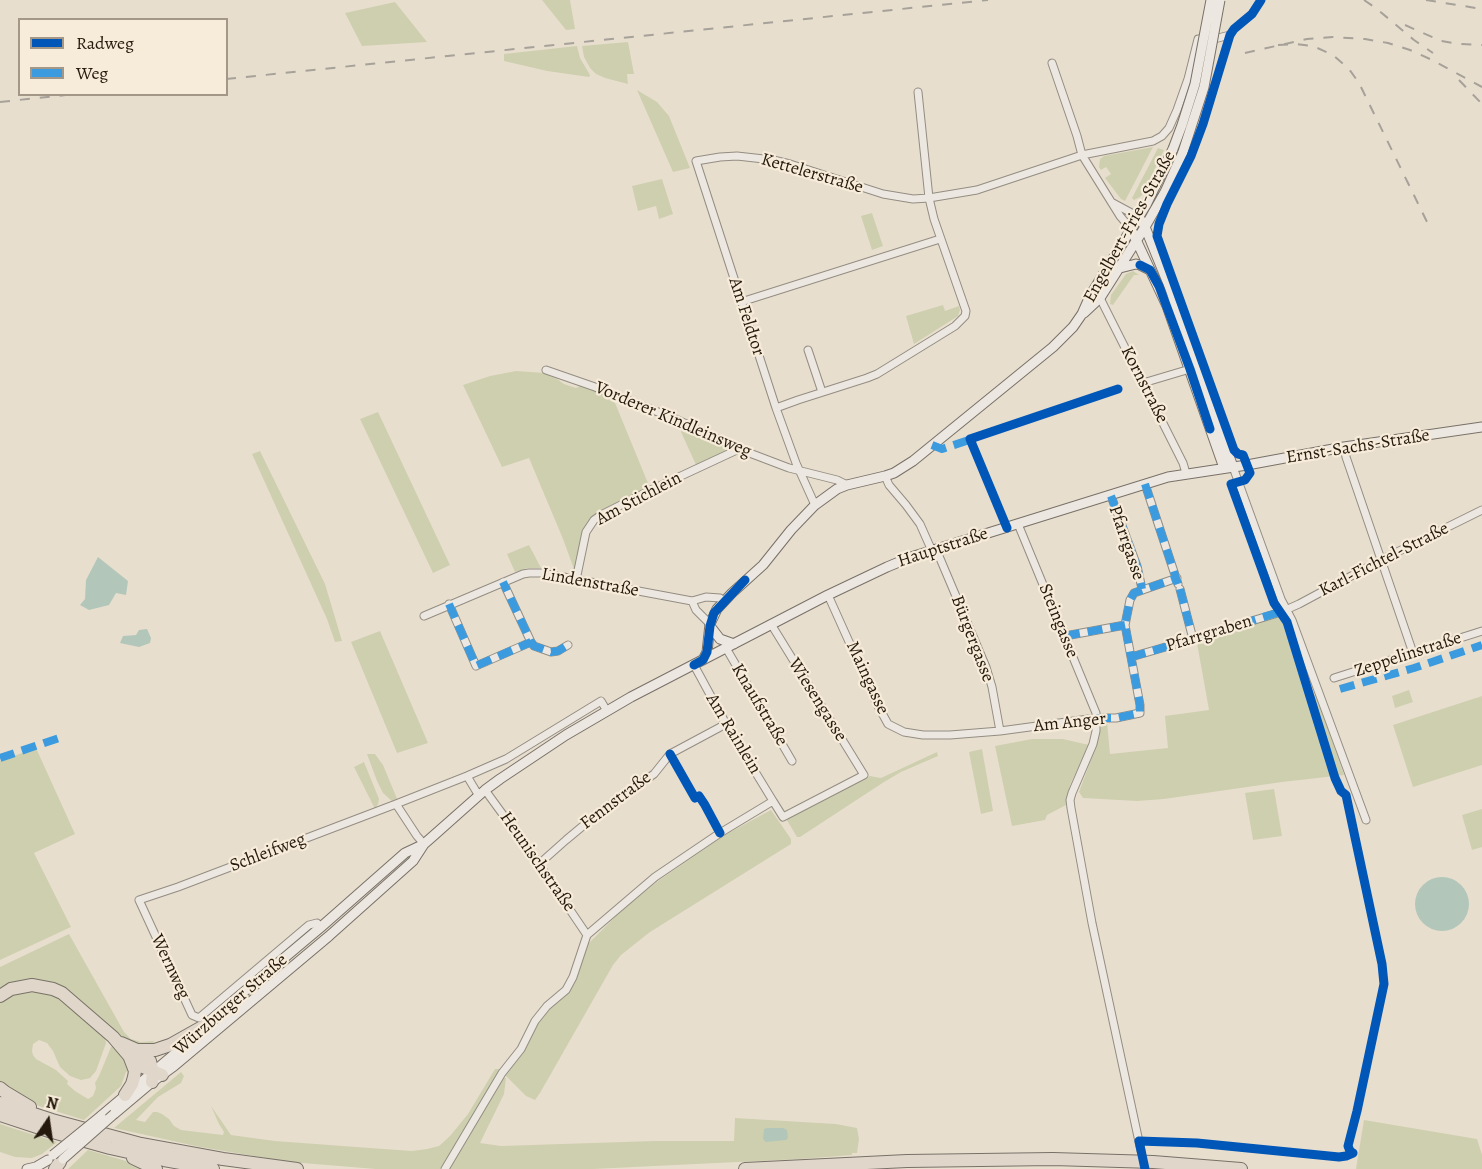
<!DOCTYPE html>
<meta charset="utf-8">
<style>
body{margin:0}
#map{position:relative;width:1482px;height:1169px;overflow:hidden;background:#e8dece;font-family:Alegreya,serif}
canvas{display:block}
.legend{position:absolute;left:18px;top:18px;width:210px;height:78px;box-sizing:border-box;background:#f7ebd9;border:2px solid #a39787;margin:0;padding:8px 10px;list-style:none;font-size:18px;color:#24190c}
.legend li{display:flex;align-items:center;gap:12px;height:30px}
.legend b{width:30px;border:2px solid #a39787}
.north{position:absolute;left:18px;top:1091px;width:60px;height:60px;-webkit-text-stroke:4px #f7ebd9;paint-order:stroke;rotate:13deg;font-size:16px;font-weight:700;line-height:24px;text-align:center;color:#24190c}
.north::after{content:'';display:block;margin:auto;width:21px;height:27px;background:#24190c;clip-path:polygon(50% 0,100% 100%,50% 72%,0 100%)}
</style>
<div id="map">
<canvas width="1482" height="1169"></canvas>
<ul class="legend">
<li><b style="height:8px;background:#0057b8"></b>Radweg</li>
<li><b style="height:8px;background:#3c9bde"></b>Weg</li>
</ul>
<div class="north">N</div>
</div>
<script>
const context = document.querySelector('canvas').getContext('2d');
context.lineJoin = 'round';
function fillPath(path, color) { context.fillStyle = color; context.fill(path, 'evenodd'); }
const toPath = rows => new Path2D(rows.map(r => 'M' + r).join(''));
function stroke(path, color, width, dash) { context.strokeStyle = color; context.lineWidth = width; context.lineCap = dash ? 'butt' : 'round'; context.setLineDash(dash || []); context.stroke(path); }
function write(font, color, halo, rows, align = 'center') {
  context.font = font + ' Alegreya,serif'; context.lineWidth = 4.5; context.setLineDash([]); context.textBaseline = 'middle'; context.strokeStyle = halo; context.fillStyle = color; for (const [text, x, y, turn = 0] of rows) {
    context.save(); context.translate(x, y); context.rotate((+turn || 0) * Math.PI / 180); context.textAlign = isNaN(turn) ? turn : align; if (halo) context.strokeText(text, 0, 0); context.fillText(text, 0, 0); context.restore();
  }
}
const green = toPath([
 [542,0,570,0,575,29,566,30],
 [395,2,427,42,362,46,345,13],
 [628,42,634,74,627,74,628,84,605,78,596,74,590,68,584,57,582,46],
 [577,46,580,58,590,75,589,77,547,71,504,61,504,54],
 [637,90,657,102,669,116,690,168,673,172],
 [1153,147,1125,201,1121,199,1105,178,1111,174,1106,167,1101,170,1099,167,1100,159,1104,156],
 [1158,148,1164,150,1143,194,1140,197,1134,200,1132,198],
 [662,179,673,214,659,219,656,206,638,211,632,186],
 [872,213,883,246,872,250,861,216],
 [1133,271,1139,275,1134,275,1113,305,1110,304,1111,295,1126,274],
 [943,305,945,311,959,306,960,310,958,316,914,344,906,316],
 [516,371,545,373,557,379,564,384,576,388,582,385,594,388,613,398,650,488,599,512,590,520,583,529,580,541,576,569,574,569,563,539,529,458,502,467,463,385,490,376],
 [378,412,450,565,433,573,360,419],
 [684,426,720,443,726,451,725,454,697,467,681,432],
 [260,451,325,584,342,641,335,642,327,619,252,454],
 [529,545,541,568,527,568,515,572,507,554],
 [1281,613,1308,696,1316,695,1344,775,1282,782,1164,799,1137,801,1083,798,1079,792,1095,749,1102,723,1107,722,1110,754,1168,748,1165,716,1209,710,1197,643,1200,642,1201,644,1207,643,1206,639],
 [380,631,428,743,397,753,351,642],
 [1409,690,1413,702,1395,708,1392,696],
 [1482,696,1482,765,1413,787,1393,725],
 [1032,739,1063,739,1089,745,1070,785,1066,805,1047,815,1045,820,1012,826,995,746],
 [36,748,75,834,34,853,71,927,0,960,0,761],
 [982,749,993,811,981,814,969,752],
 [937,752,938,756,901,772,884,782,800,837,797,837,785,817,857,780,870,776,881,778],
 [367,754,375,754,383,765,398,801,394,803,383,793,377,781],
 [364,762,379,799,378,804,375,809,354,767],
 [1274,789,1282,836,1253,840,1245,793],
 [1482,809,1482,847,1472,850,1462,815],
 [771,810,791,839,791,844,650,932,621,955,613,965,540,1093,535,1100,526,1096,503,1073,535,1022,566,990,583,949,624,908,658,881,723,836],
 [69,934,124,1032,131,1039,141,1042,154,1041,153,1047,141,1046,129,1042,118,1034,75,996,65,989,54,984,32,979,23,980,10,984,0,989,0,967],
 [281,966,284,969,173,1061,167,1063],
 [27,990,52,995,62,1000,105,1038,106,1043,96,1071,90,1078,81,1080,70,1076,60,1067,53,1051,47,1043,39,1040,33,1044,32,1051,33,1055,36,1059,56,1070,68,1081,67,1084,75,1091,88,1099,93,1096,96,1088,95,1083,99,1076,111,1047,114,1047,119,1052,131,1069,126,1072,121,1086,84,1120,39,1106,25,1099,0,1083,0,1000,11,993],
 [495,1069,499,1069,501,1071,440,1169,376,1169,290,1162,200,1147,114,1128,181,1072,184,1076,181,1083,158,1097,136,1120,145,1122,153,1112,157,1112,162,1114,169,1119,174,1126,181,1130,223,1135,224,1132,219,1124,211,1106,231,1135,275,1141,370,1148,412,1151,427,1149,439,1146,450,1136,468,1114],
 [502,1078,506,1078,504,1094,480,1143,501,1146,654,1141,734,1141,735,1118,836,1124,857,1128,859,1139,857,1153,852,1153,852,1155,800,1159,593,1169,449,1169],
 [1364,1120,1477,1139,1482,1155,1482,1169,1356,1169],
 [0,1124,12,1128,57,1142,42,1154,32,1158,15,1157,0,1152],
 [88,1150,133,1163,148,1169,68,1169]
]);
const water = toPath([
 [98,557,128,581,126,595,116,593,109,605,89,610,80,605,85,599,86,580],
 [147,629,151,638,150,643,139,647,120,643,123,636,136,635,139,630],
 '1415 904a27 27 0 1 1 54 0a27 27 0 1 1-54 0Z',
 [767,1128,783,1128,787,1130,788,1138,786,1140,766,1142,763,1139,764,1129]
]);
const minor = toPath([
 [1052,63,1077,136,1082,155,1120,216,1131,229],
 [1113,203,1139,217],
 [1100,298,1183,463,1186,473],
 [741,302,940,239],
 [808,350,822,392],
 [546,370,595,387,678,420,739,449,789,468,837,480,847,485],
 [1143,383,1190,369],
 [776,408,798,400,867,378,877,374,955,326,965,316,966,311,934,219,929,198,918,92],
 [1344,447,1346,457,1413,653],
 [1233,467,1281,599,1292,620,1366,820],
 [885,476,889,485,906,505,920,524,932,551],
 [1145,484,1178,584],
 [1111,496,1137,566,1142,589],
 [815,505,796,463,776,408,696,161,720,157,737,156,773,160,790,164,883,194,913,199,929,198,977,190,1082,155,1153,141,1162,136,1169,128,1177,110,1188,79,1198,39,1214,39,1230,35],
 [1018,524,1096,713,1096,731,1093,744,1072,793,1070,800,1071,808,1092,923,1141,1151],
 [936,549,986,667,992,687,1000,731],
 [576,580,586,532,594,520,601,515,653,489,739,449],
 [1180,589,1193,639],
 [828,595,877,704,888,724,904,732,923,735,950,735,1000,731,1096,718,1116,718,1140,713,1140,705,1125,625,1130,600,1134,593,1177,578],
 [692,601,696,610,710,624],
 [449,604,476,666,531,642,503,582],
 [424,616,523,574,529,573,542,573,692,601,706,597,720,598,724,601],
 [1065,636,1125,625],
 [531,642,534,646,551,652,558,651,568,645],
 [726,648,792,761],
 [1131,657,1193,639,1281,612,1299,604,1381,560,1482,510],
 [694,665,726,724,773,801],
 [1334,678,1482,631],
 [467,776,479,796],
 [485,790,539,864,587,935],
 [396,804,417,836,424,844],
 [539,864,566,840,596,815,654,774,670,754,726,724],
 [321,927,317,923,309,925,199,1018,192,1015,139,900,178,887,396,804,467,776,506,759,601,701,607,711],
 [587,935,655,877,720,833,773,801,783,817,864,775,771,624],
 [445,1169,502,1073,521,1049,535,1021,547,1006,566,990,573,977,587,935]
]);
const secondary = toPath([
 [1139,217,1145,227,1169,286,1233,467],
 [1131,229,1167,306,1224,468],
 [1120,268,1136,264,1140,265,1150,270],
 [1084,313,1100,298,1145,227,1165,192,1183,152],
 [710,626,720,639,734,644],
 [703,660,707,652,710,624,717,609,732,593,763,565,791,530,815,505,837,489,847,485,885,476,894,473,913,461,1053,347,1073,327,1082,314,1090,296,1146,205,1173,149],
 [114,1114,152,1082,174,1066,329,936,413,861,424,844,432,837,485,790,500,779,566,735,631,697,828,595,887,567,911,557,1168,477,1247,465,1344,447,1482,427],
 [101,1116,190,1041,202,1027,321,927,405,853,422,845],
 [27,1169,36,1167,48,1160]
]);
const motorway = toPath([
 [0,996,11,989,32,985,53,989,62,993,113,1037,130,1057,143,1067,162,1075],
 [121,1043,137,1050,155,1050,170,1045,202,1027],
 [137,1050,150,1061,153,1072,152,1082],
 [0,1088,5,1092,30,1107],
 [125,1095,132,1084,134,1077,135,1071,130,1058],
 [0,1103,52,1120,141,1144,223,1159,297,1169],
 [0,1115,49,1131,110,1148,164,1160,213,1169],
 [133,1158,156,1169],
 [55,1169,60,1162],
 [745,1169,907,1161,1053,1159,1153,1162,1241,1169]
]);
const rail = toPath([
 [1364,0,1377,9,1414,40,1433,53],
 [1426,0,1482,9],
 [1405,25,1441,41,1459,44,1482,45],
 [1278,45,1295,44,1313,46,1333,55,1349,69,1359,83,1430,228],
 [1245,53,1307,39,1333,37,1365,39,1388,43,1410,50,1430,59,1482,87],
 [226,79,988,0],
 [1459,80,1482,104],
 [0,102,75,94]
]);
const secondaryBridge = toPath([
 [1173,149,1182,125,1195,84,1211,0],
 [1183,152,1204,87,1220,0],
 [53,1155,101,1116],
 [63,1159,114,1114]
]);
const quiet = toPath([
 [932,445,942,449,975,438],
 [1145,484,1178,584],
 [1111,496,1137,566,1142,589],
 [1180,589,1193,639],
 [449,604,476,666,531,642,503,582],
 [1065,636,1125,625],
 [531,642,534,646,551,652,558,651,568,645],
 [1131,657,1193,639,1283,611],
 [1340,689,1414,668,1482,645],
 [1096,718,1116,718,1140,713,1140,705,1125,625,1130,600,1134,593,1177,578],
 [0,758,62,737]
]);
const cycleway = toPath([
 [1140,265,1150,270,1159,286,1190,369,1210,429],
 [1007,528,970,439,1118,389],
 [694,665,703,660,707,652,710,626,714,613,745,580],
 [670,754,695,798,699,796,705,805,720,833],
 [1145,1169,1139,1141,1197,1143,1339,1157,1346,1156,1353,1153,1350,1151,1348,1146,1357,1111,1384,984,1382,964,1346,795,1341,791,1335,778,1287,622,1274,603,1231,484,1245,480,1250,473,1243,455,1238,454,1234,450,1157,236,1159,224,1167,204,1191,156,1203,124,1230,35,1234,29,1252,14,1261,0]
]);
const streetNames = [
 ["Kettelerstraße",812,174,16],
 ["Engelbert-Fries-Straße",1130,227,-61],
 ["Am Feldtor",746,317,72],
 ["Kornstraße",1144,385,63],
 ["Vorderer Kindleinsweg",673,420,23],
 ["Ernst-Sachs-Straße",1358,447,-9],
 ["Am Stichlein",639,499,-28],
 ["Pfarrgasse",1126,543,71],
 ["Hauptstraße",943,548,-18],
 ["Karl-Fichtel-Straße",1384,560,-27],
 ["Lindenstraße",590,583,10],
 ["Steingasse",1058,621,68],
 ["Pfarrgraben",1209,634,-17],
 ["Bürgergasse",972,639,69],
 ["Zeppelinstraße",1408,655,-18],
 ["Maingasse",867,678,65],
 ["Wiesengasse",817,700,58],
 ["Knaufstraße",759,705,59],
 ["Am Anger",1070,723,-6],
 ["Am Rainlein",733,734,59],
 ["Fennstraße",616,801,-37],
 ["Schleifweg",268,853,-21],
 ["Heunischstraße",537,862,55],
 ["Wernweg",170,967,65],
 ["Würzburger Straße",231,1005,-41]
];
fillPath(green, '#cecfaf');
fillPath(water, '#b2c7ba');
stroke(minor, '#938d82', 9);
stroke(secondary, '#787168', 11);
stroke(motorway, '#787168', 14);
stroke(minor, '#ece7e0', 7);
stroke(secondary, '#ece7e0', 9);
stroke(motorway, '#e0d7ca', 12);
stroke(rail, '#a6a199', 2, [10, 10]);
stroke(secondaryBridge, '#787168', 11, []);
stroke(secondaryBridge, '#ece7e0', 9);
stroke(quiet, '#3c9bde', 8, [15, 8]);
stroke(cycleway, '#0057b8', 9);
write('18px', '#24190c', '#f7ebd9', streetNames);
</script>
